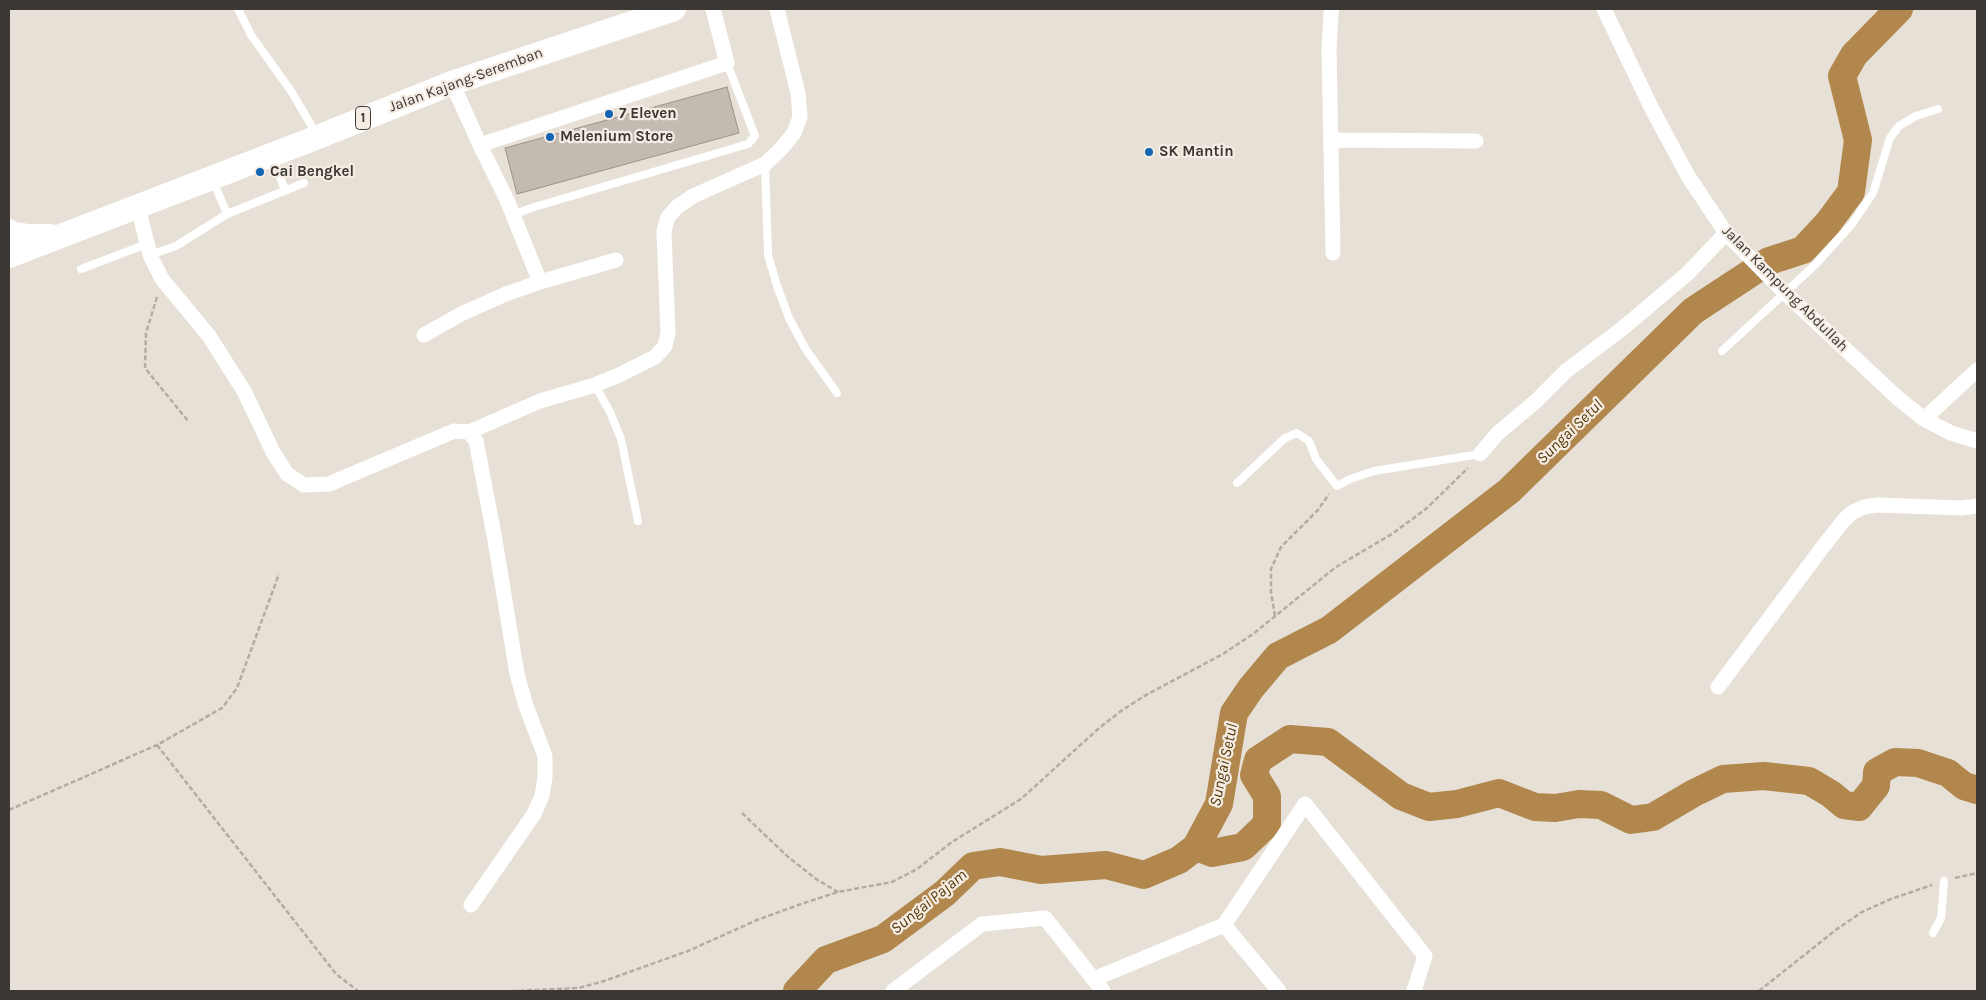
<!DOCTYPE html>
<style>
body{margin:0}
#map{position:relative;width:1986px;height:1000px;overflow:hidden;background:#e7e0d6;font-family:Karla,sans-serif}
canvas{display:block}
.frame{position:absolute;inset:0;border:10px solid #3b3834;pointer-events:none}
</style>
<div id="map">
<canvas width="1986" height="1000"></canvas>
<div class="frame"></div>
</div>
<script>
const context = document.querySelector('canvas').getContext('2d');
context.lineJoin = 'round';
const toPath = rows => new Path2D(rows.map(r => 'M' + r).join(''));
function stroke(path, color, width, dash) { context.strokeStyle = color; context.lineWidth = width; context.lineCap = dash ? 'butt' : 'round'; context.setLineDash(dash || []); context.stroke(path); }
function fillPath(path, color) { context.fillStyle = color; context.fill(path, 'evenodd'); }
function write(font, color, halo, rows, align = 'center') {
  context.font = font + ' Karla,sans-serif'; context.lineWidth = 4.5; context.setLineDash([]); context.textBaseline = 'middle'; context.strokeStyle = halo; context.fillStyle = color; for (const [text, x, y, turn = 0] of rows) {
    context.save(); context.translate(x, y); context.rotate((+turn || 0) * Math.PI / 180); context.textAlign = isNaN(turn) ? turn : align; if (halo) context.strokeText(text, 0, 0); context.fillText(text, 0, 0); context.restore();
  }
}
const river = toPath([
 [1196,847,1212,853,1243,847,1267,824,1267,796,1254,775,1258,760,1290,739,1328,742,1401,796,1429,807,1457,804,1499,793,1535,807,1555,808,1579,804,1601,805,1631,820,1653,817,1694,793,1723,779,1764,776,1809,781,1831,794,1844,805,1859,807,1876,786,1877,772,1895,762,1918,763,1948,773,1964,786,1977,790],
 [797,991,826,960,883,939,945,893,973,866,1000,862,1041,870,1106,865,1144,875,1179,860,1196,847,1219,804,1234,713,1251,688,1278,656,1329,630,1509,491,1693,311,1769,261,1803,250,1828,223,1851,192,1858,140,1842,76,1854,55,1899,9]
]);
const building = toPath([
 [727,87,739,133,517,194,505,148,727,87]
]);
const path = toPath([
 [157,297,146,333,145,368,188,421],
 [1275,616,1271,592,1271,569,1281,547,1318,510,1329,494],
 [157,745,336,974,358,991],
 [9,810,157,745,222,708,237,688,279,574],
 [742,813,787,856,816,879,838,892],
 [1955,878,1977,873],
 [512,991,579,988,604,981,688,951,757,920,804,903,838,892,892,882,917,869,952,842,1021,799,1098,729,1121,711,1146,695,1223,654,1253,634,1336,567,1392,534,1427,508,1468,468],
 [1759,991,1837,929,1862,912,1891,899,1932,885]
]);
const lane = toPath([
 [238,9,251,35,291,91,317,135],
 [272,157,285,190],
 [765,164,768,255,777,286,789,318,805,348,837,393],
 [213,181,227,214],
 [513,215,531,208,748,144,755,136,727,63],
 [150,255,176,246,227,214,304,183],
 [81,269,147,244],
 [1722,351,1816,264,1852,224,1873,193,1890,138,1899,126,1916,116,1938,109],
 [595,385,610,412,621,439,638,521],
 [1237,483,1285,438,1297,433,1309,441,1316,459,1337,486,1350,479,1374,471,1480,454],
 [1933,933,1941,918,1944,881]
]);
const street = toPath([
 [1332,9,1331,13,1329,48,1333,253],
 [1604,9,1652,109,1688,176,1726,233,1784,292,1900,400,1924,419,1951,433,1977,441],
 [452,83,480,145,727,63,713,9],
 [1331,140,1476,141],
 [480,145,507,200,540,282],
 [138,207,150,255,162,279,209,336,244,391,273,452,287,474,304,485,329,484,454,431,469,432,476,441,495,540,517,674,526,706,545,756,545,777,542,796,534,814,471,905],
 [424,335,461,314,506,294,540,282,616,260],
 [1924,419,1977,370],
 [469,432,540,401,595,385,619,375,655,357,665,346,668,333,664,231,668,217,677,207,693,196,765,164,781,149,794,133,800,117,798,93,777,9],
 [1480,454,1497,434,1536,401,1566,371,1623,328,1688,273,1726,233],
 [1718,687,1825,544,1845,519,1853,512,1864,507,1878,505,1962,508,1977,506],
 [1224,925,1279,991],
 [1094,979,1224,925,1305,804,1425,956,1414,991],
 [893,991,982,924,1045,918,1103,991]
]);
const primary = toPath([
 [9,231,13,234,27,236,51,236],
 [9,256,318,137,452,83,674,9]
]);
const markers = [
 [609,114,5,"#1364b3"],
 [550,137,5,"#1364b3"],
 [1149,152,5,"#1364b3"],
 [260,172,5,"#1364b3"]
];
const shields = [
 [363,118,15]
];
const shieldNames = [
 ["1",363,118]
];
const streetNames = [
 ["Jalan Kajang-Seremban",466,80,-20],
 ["Jalan Kampung Abdullah",1785,289,45]
];
const poiNames = [
 ["7 Eleven",619,114],
 ["Melenium Store",560,137],
 ["SK Mantin",1159,152],
 ["Cai Bengkel",270,172]
];
const waterNames = [
 ["Sungai Setul",1570,432,-44],
 ["Sungai Setul",1224,765,-78],
 ["Sungai Pajam",929,902,-39]
];
stroke(river, '#b1874e', 28);
fillPath(building, '#c3bbb2');
stroke(building, '#9a938a', 1);
stroke(path, '#b2aca4', 2.5, [5, 2.5]);
stroke(lane, '#fff', 8);
stroke(street, '#fff', 15);
stroke(primary, '#fff', 24);
for (const [x, y, r, color] of markers) { const dot = new Path2D(); dot.arc(x, y, r, 0, 2 * Math.PI); context.fillStyle = color; context.fill(dot); stroke(dot, '#f5ede3', 2); }
for (const [x, y, w] of shields) { const box = new Path2D(); box.roundRect(x - w / 2, y - 11.5, w, 23, 4); context.fillStyle = '#f5ede3'; context.fill(box); stroke(box, '#3b3834', 1); }
write('bold 14px', '#3b3834', null, shieldNames);
write('15px', '#3b3834', '#f5ede3', streetNames);
write('bold 15px', '#3b3834', '#f5ede3', poiNames, 'left');
write('italic 16px', '#56390a', '#f5ede3', waterNames);
</script>
